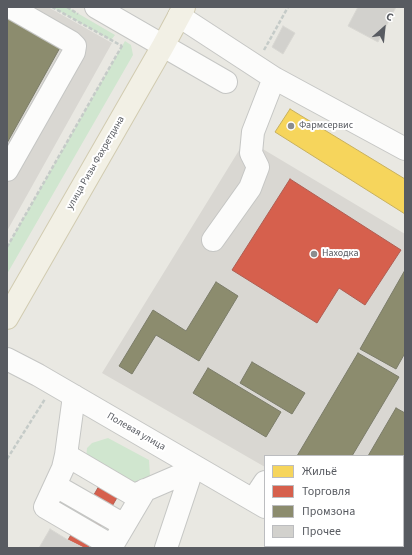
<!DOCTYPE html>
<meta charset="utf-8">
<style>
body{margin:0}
#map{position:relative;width:412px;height:555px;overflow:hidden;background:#e9e8e2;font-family:"Source Sans 3",sans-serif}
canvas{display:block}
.frame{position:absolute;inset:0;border:8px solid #585b61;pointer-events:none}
.legend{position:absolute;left:264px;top:455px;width:140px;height:92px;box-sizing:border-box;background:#fff;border:1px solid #bcbdc0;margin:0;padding:5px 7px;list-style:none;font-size:12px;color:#585b61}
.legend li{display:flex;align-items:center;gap:8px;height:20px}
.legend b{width:20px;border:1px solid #bcbdc0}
.north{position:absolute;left:364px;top:8px;width:40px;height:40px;-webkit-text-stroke:3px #fff;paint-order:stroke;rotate:27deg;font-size:11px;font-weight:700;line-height:16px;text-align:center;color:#585b61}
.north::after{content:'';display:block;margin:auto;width:14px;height:18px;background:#585b61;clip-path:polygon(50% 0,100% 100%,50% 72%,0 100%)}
</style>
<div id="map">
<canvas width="412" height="555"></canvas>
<div class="frame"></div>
<ul class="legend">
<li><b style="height:11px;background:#f6d55c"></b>Жильё</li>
<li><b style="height:11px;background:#d6604d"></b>Торговля</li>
<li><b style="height:11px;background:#8c8c6e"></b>Промзона</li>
<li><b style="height:11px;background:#d2d1cd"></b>Прочее</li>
</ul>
<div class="north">С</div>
</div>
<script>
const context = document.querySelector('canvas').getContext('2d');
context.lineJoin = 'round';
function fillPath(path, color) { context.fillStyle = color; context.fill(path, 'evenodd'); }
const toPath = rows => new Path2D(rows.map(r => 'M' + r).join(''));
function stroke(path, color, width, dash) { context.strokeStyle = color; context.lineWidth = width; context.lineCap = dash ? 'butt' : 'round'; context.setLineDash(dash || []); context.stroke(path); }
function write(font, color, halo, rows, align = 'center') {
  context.font = font + ' "Source Sans 3",sans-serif'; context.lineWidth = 4; context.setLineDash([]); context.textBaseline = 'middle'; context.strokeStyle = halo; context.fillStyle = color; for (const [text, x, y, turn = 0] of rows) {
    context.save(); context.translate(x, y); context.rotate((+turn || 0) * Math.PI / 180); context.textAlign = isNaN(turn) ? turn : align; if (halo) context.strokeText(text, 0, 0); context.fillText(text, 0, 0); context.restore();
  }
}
const industrial = toPath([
 [7,7,48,7,112,43,7,231],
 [246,139,405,234,405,548,402,546,403,456,265,456,265,467,102,373]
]);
const green = toPath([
 [52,7,67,7,115,35,111,40],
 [125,41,131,45,133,55,7,274,7,247],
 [108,438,149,460,150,476,147,482,137,485,86,460,87,448,92,443]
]);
const homes = toPath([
 [290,109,405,179,405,214,275,132,290,109]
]);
const shops = toPath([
 [290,179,401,250,365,305,339,288,317,323,232,270,290,179],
 [107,472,126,482,88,548,84,548,68,540,107,472]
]);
const industry = toPath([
 [7,13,62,44,7,143,7,13],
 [405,270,405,353,396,369,360,349,405,270],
 [216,282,238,296,199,361,156,335,132,374,119,366,153,310,186,331,216,282],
 [358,353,399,377,352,456,297,456,358,353],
 [252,362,305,393,292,414,240,383,252,362],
 [208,368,281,412,266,437,193,393,208,368],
 [396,408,405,413,405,454,403,457,403,456,368,456,396,408],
 [403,508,405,509,405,536,403,535,403,508]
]);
const building = toPath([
 [358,7,396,7,378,42,348,26,358,7],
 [283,26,295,33,283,54,272,47,283,26],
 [50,529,68,540,84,548,39,548,50,529]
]);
const path = toPath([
 [52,7,122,46],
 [67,7,78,14],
 [264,50,288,7],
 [7,247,123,44],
 [7,459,45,399]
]);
const minor = toPath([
 [96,7,226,82],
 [179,16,274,78,405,149],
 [7,170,74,52,75,46,71,42,10,7],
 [213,240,250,188,258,167,251,153,253,132,274,78],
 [7,359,38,375,265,507],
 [74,396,66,455,134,495,192,470],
 [66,455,63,468,45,507,112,546,145,490],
 [56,486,124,525],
 [253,500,265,482],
 [333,546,337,548],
 [166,548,192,470,194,466]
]);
const major = toPath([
 [7,318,163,46,184,7]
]);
const markers = [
 [291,126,4,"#8b8c8e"],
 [314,254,4,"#8b8c8e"]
];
const poiNames = [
 ["Фармсервис",299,126],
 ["Находка",322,254]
];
const streetNames = [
 ["улица Ризы Фахретдина",96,163,-60],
 ["Полевая улица",136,432,30]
];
fillPath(industrial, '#d9d7d2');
fillPath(green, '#d0e6cf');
fillPath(homes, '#f6d55c');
stroke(homes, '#c7b05e', 1);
fillPath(shops, '#d6604d');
stroke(shops, '#b05e53', 1);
fillPath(industry, '#8c8c6e');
stroke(industry, '#7c7d6a', 1);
fillPath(building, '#d2d1cd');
stroke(building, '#d8d7d2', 1);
stroke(minor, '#c5c6c4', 24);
stroke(major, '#d1cbb0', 24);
stroke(path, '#c5cbc8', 2.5, [4, 2]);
stroke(minor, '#fcfcfb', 22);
stroke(major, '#f2f0e5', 22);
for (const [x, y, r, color] of markers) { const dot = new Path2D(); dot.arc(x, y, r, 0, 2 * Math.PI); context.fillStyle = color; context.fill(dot); stroke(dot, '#fff', 1.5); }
write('10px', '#585b61', '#fff', poiNames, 'left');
write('10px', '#585b61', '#fff', streetNames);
</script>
